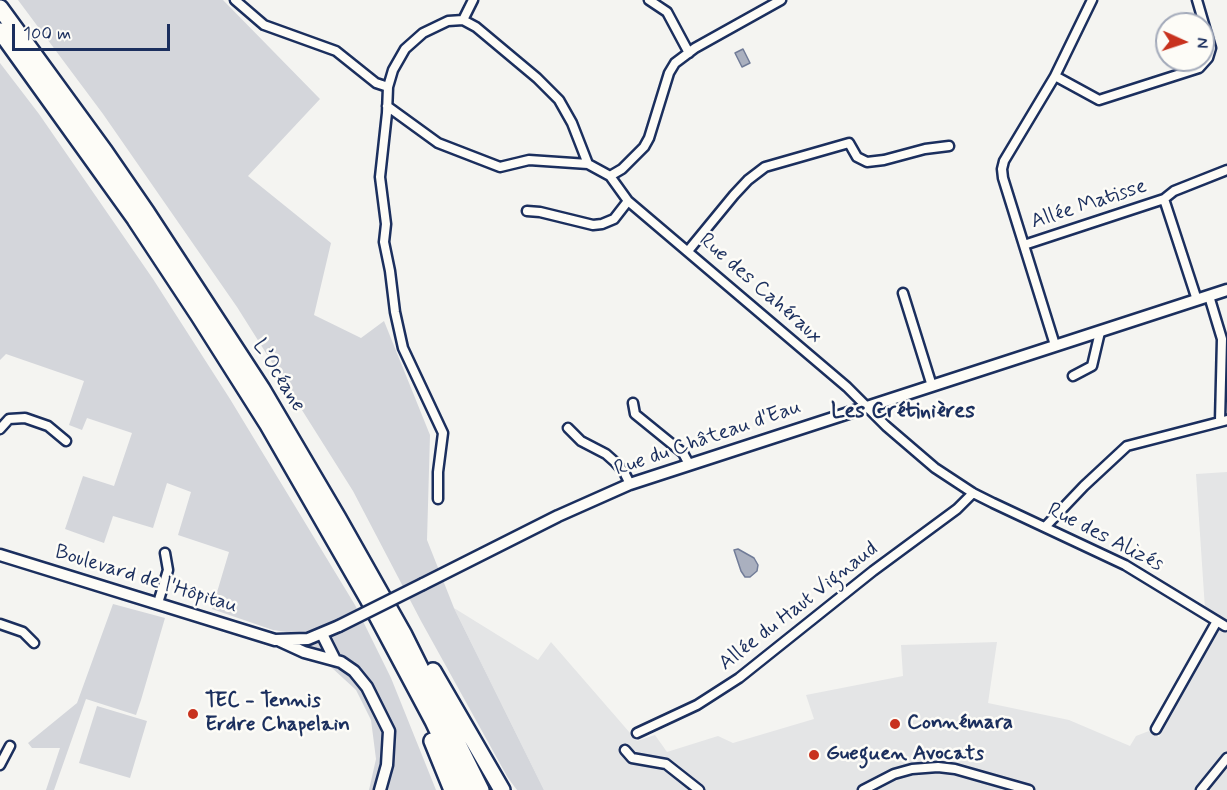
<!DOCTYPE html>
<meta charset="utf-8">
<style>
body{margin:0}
#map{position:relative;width:1227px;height:790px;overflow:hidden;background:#f4f4f1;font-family:Mynerve,sans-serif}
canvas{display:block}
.north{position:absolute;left:1155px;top:12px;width:60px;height:60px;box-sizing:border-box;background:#fdfcf7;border:2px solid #a3aaba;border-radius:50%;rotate:93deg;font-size:16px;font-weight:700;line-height:24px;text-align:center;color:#1b2f5e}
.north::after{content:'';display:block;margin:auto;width:21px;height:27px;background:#c8321e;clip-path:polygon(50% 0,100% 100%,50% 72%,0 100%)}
.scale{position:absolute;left:12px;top:24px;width:158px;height:27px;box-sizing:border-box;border:3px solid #1b2f5e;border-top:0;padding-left:8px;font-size:18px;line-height:21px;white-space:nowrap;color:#1b2f5e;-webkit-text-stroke:4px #fdfcf7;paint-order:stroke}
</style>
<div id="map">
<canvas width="1227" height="790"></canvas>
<div class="north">N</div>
<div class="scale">100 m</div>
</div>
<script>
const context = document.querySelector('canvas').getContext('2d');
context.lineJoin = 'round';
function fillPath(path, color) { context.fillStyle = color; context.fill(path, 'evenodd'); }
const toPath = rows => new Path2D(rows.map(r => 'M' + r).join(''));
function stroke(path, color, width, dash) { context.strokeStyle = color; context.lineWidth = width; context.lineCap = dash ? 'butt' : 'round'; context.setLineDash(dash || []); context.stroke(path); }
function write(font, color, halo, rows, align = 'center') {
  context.font = font + ' Mynerve,sans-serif'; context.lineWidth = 5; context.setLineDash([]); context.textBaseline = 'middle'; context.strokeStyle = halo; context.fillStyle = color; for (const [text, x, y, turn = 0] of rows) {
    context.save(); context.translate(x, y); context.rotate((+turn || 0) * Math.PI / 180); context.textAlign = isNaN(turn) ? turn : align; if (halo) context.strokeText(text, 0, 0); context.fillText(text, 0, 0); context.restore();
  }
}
const built = toPath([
 [1227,472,1227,790,544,790,454,608,538,660,551,642,637,741,655,735,667,752,718,736,733,743,814,719,806,695,903,676,901,645,997,642,988,703,1069,720,1130,746,1136,736,1149,731,1159,737,1222,618,1205,609,1196,474]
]);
const green = toPath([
 [18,0,223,0,320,99,248,176,331,243,314,315,361,338,384,321,430,435,427,540,454,608,544,790,517,790,508,778,421,621,353,491,237,307,103,114],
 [0,63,39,114,153,279,230,399,355,605,391,678,436,790,369,790,376,759,371,720,356,690,331,667,312,661,300,634,273,630,212,609,229,552,178,535,191,492,167,483,153,528,113,516,104,543,65,529,83,476,114,486,132,433,87,418,82,430,69,425,84,381,6,354,0,360],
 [113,604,165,618,141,700,136,715,86,699,54,790,46,790,60,748,32,748,28,743,77,703],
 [97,706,147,721,130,778,79,763]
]);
const water = toPath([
 [743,49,750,63,742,67,735,53,743,49],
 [738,549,754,558,758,565,757,571,750,577,745,577,741,571,734,550,738,549]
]);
const minor = toPath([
 [235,0,264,25,336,51,376,83,388,87],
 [649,0,667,12,689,53],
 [463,20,473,0],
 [1055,76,1099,100,1199,68,1208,58,1211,48,1197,0],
 [387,106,438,143,500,167,529,160,588,164],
 [610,176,622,169,644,147,649,138,669,73,675,63,695,48,781,0],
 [1164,199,1197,300],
 [527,211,540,212,593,225,602,224,614,219,628,201],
 [1024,245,1164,199,1174,191,1227,170],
 [688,251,734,195,748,180,765,167,849,143,857,157,867,162,884,160,925,149,949,146],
 [903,293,932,386],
 [1209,296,1222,339,1220,421],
 [1055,345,1003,178,1002,169,1004,161,1055,76,1092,0],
 [1073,376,1092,366,1100,332],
 [633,403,635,414,683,453,689,464],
 [568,428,581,441,606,454,615,462,624,472,630,484],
 [0,429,9,419,25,418,48,426,66,441],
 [438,499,438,472,443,433,403,348,395,312,390,271,384,242,386,224,380,177,387,113,388,87,393,70,405,49,423,33,448,21,463,20,476,27,537,78,559,100,572,123,588,164,610,176,628,201,847,387,886,426,935,468,973,493,993,503,1125,565,1225,626],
 [1045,527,1084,486,1127,446,1227,420],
 [158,603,168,570,165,553],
 [0,624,23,632,34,643],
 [1156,729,1217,621],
 [637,733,697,705,739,678,873,571,957,509,973,493],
 [625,750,632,758,666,764,699,790],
 [0,765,10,746],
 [863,790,894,774,912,769,938,767,955,769,1029,790],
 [1201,790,1227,758]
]);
const tertiary = toPath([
 [0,555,275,640,308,639,339,626],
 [423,584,558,516,630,484,1227,290],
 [322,634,335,660],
 [280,641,304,652,341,662,354,671,367,687,389,731,387,765,380,790]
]);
const motorway = toPath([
 [0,8,105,152,147,213,262,389,338,518,404,635,481,790],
 [0,31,135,219,199,316,268,425,368,599,433,721,466,790],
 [433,671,502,790],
 [432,741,452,790]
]);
const tertiaryBridge = toPath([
 [339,626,423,584]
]);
const markers = [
 [193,714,6,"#c8321e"],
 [895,724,6,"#c8321e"],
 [814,755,6,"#c8321e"]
];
const streetNames = [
 ["Allée Matisse",1089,205,-18],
 ["Rue des Cahéraux",760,289,41],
 ["L’Océane",278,376,58],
 ["Rue du Château d'Eau",708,439,-19],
 ["Rue des Alizés",1105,538,27],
 ["Boulevard de l'Hôpitau",146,580,17],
 ["Allée du Haut Vignaud",799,607,-38]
];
const poiNames = [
 ["TEC - Tennis",205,702],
 ["Erdre Chapelain",205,726],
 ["Connémara",907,724],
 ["Gueguen Avocats",826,755]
];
const neighbourhoodNames = [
 ["Les Crétinières",903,412]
];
fillPath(built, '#e4e5e6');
fillPath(green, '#d4d6db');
fillPath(water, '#aab0bf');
stroke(water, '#717c98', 1.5);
stroke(minor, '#1b2f5e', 13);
stroke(tertiary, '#1b2f5e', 15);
stroke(motorway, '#1b2f5e', 20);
stroke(minor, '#fdfcf7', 8);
stroke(tertiary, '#fdfcf7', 10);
stroke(motorway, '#fdfcf7', 15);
stroke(tertiaryBridge, '#1b2f5e', 15, []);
stroke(tertiaryBridge, '#fdfcf7', 10);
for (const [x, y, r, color] of markers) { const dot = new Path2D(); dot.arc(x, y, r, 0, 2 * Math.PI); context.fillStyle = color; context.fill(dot); stroke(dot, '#fdfcf7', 2); }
write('21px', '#1b2f5e', '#fdfcf7', streetNames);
write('bold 21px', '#1b2f5e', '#fdfcf7', poiNames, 'left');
write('bold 22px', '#1b2f5e', '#fdfcf7', neighbourhoodNames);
</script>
